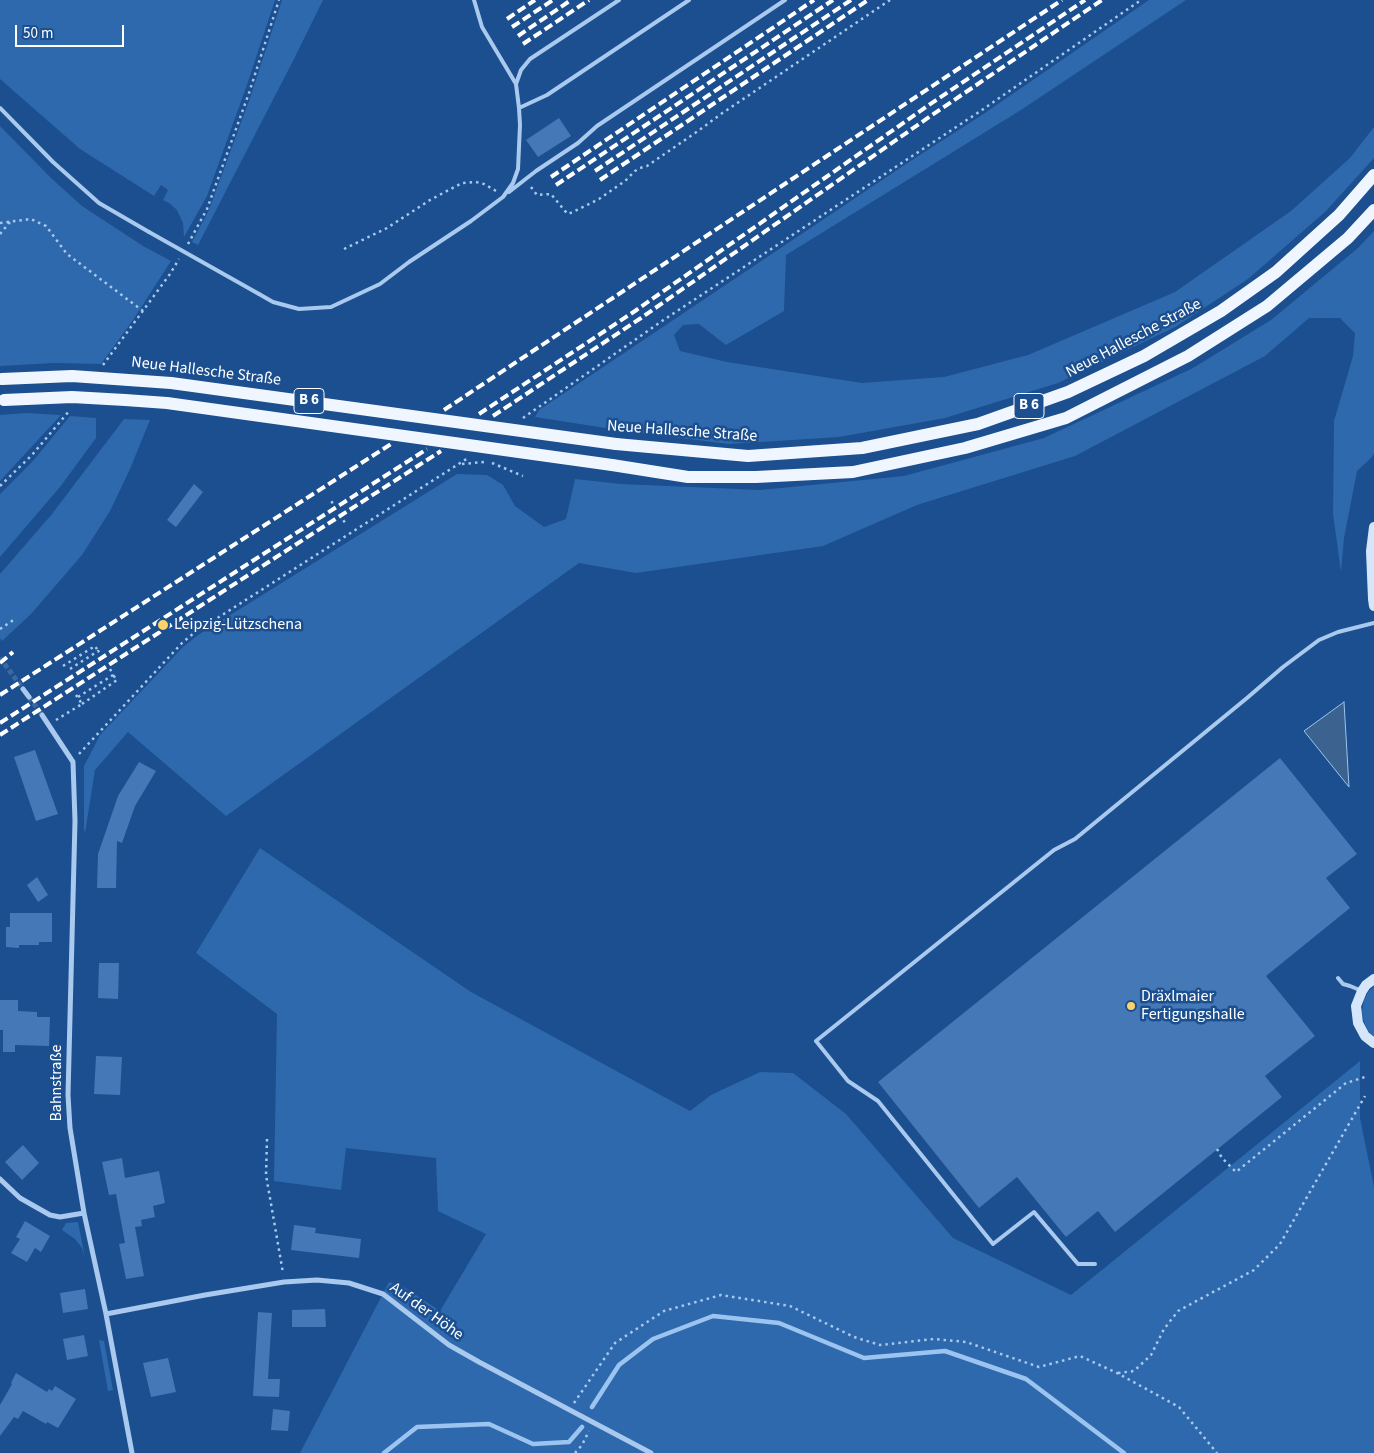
<!DOCTYPE html>
<meta charset="utf-8">
<style>
body{margin:0}
#map{position:relative;width:1374px;height:1453px;overflow:hidden;background:#1b4f8f;font-family:"Source Sans 3",sans-serif}
canvas{display:block}
.scale{position:absolute;left:15px;top:25px;width:109px;height:22px;box-sizing:border-box;border:2px solid #fff;border-top:0;padding-left:6px;font-size:15px;line-height:18px;white-space:nowrap;color:#fff;-webkit-text-stroke:4px #1b4f8f;paint-order:stroke}
</style>
<div id="map">
<canvas width="1374" height="1453"></canvas>
<div class="scale">50 m</div>
</div>
<script>
const context = document.querySelector('canvas').getContext('2d');
context.lineJoin = 'round';
function fillPath(path, color) { context.fillStyle = color; context.fill(path, 'evenodd'); }
const toPath = rows => new Path2D(rows.map(r => 'M' + r).join(''));
function stroke(path, color, width, dash) { context.strokeStyle = color; context.lineWidth = width; context.lineCap = dash ? 'butt' : 'round'; context.setLineDash(dash || []); context.stroke(path); }
function write(font, color, halo, rows, align = 'center') {
  context.font = font + ' "Source Sans 3",sans-serif'; context.lineWidth = 5; context.setLineDash([]); context.textBaseline = 'middle'; context.strokeStyle = halo; context.fillStyle = color; for (const [text, x, y, turn = 0] of rows) {
    context.save(); context.translate(x, y); context.rotate((+turn || 0) * Math.PI / 180); context.textAlign = isNaN(turn) ? turn : align; if (halo) context.strokeText(text, 0, 0); context.fillText(text, 0, 0); context.restore();
  }
}
const green = toPath([
 [0,0,275,0,248,82,207,196,184,237,183,223,177,210,169,203,163,200,168,190,161,185,154,196,80,149,0,79],
 [282,0,323,0,293,61,198,245,192,242,208,212,249,101],
 [1149,0,1186,0,1021,110,786,255,784,311,726,345,699,324,683,325,674,335,680,351,727,362,862,383,944,377,1028,355,1175,292,1291,211,1350,158,1374,127,1374,158,1326,211,1248,279,1175,327,1058,383,945,418,839,437,729,444,631,432,535,417,539,410,912,160,982,115],
 [0,126,51,178,82,206,143,246,171,261,133,320,101,364,54,363,0,366],
 [1374,231,1374,453,1372,457,1357,471,1344,538,1341,572,1333,514,1334,421,1353,356,1355,333,1340,318,1309,318,1265,356,1075,456,917,505,823,546,636,573,579,563,226,816,128,732,95,770,85,833,84,829,84,766,100,735,183,647,198,635,457,474,487,475,503,485,515,506,544,527,566,519,575,479,621,484,760,490,904,476,1044,438,1193,368,1271,320,1358,248],
 [26,413,61,415,0,481,0,415],
 [70,416,96,418,96,438,60,487,0,557,0,494,33,461],
 [124,419,150,420,130,469,110,511,82,555,31,614,2,641,0,638,0,574,52,514],
 [260,848,471,992,690,1111,711,1095,760,1072,793,1073,846,1114,953,1238,1071,1295,1360,1061,1360,1118,1374,1187,1374,1453,300,1453,389,1282,404,1287,440,1311,486,1234,438,1211,436,1158,346,1148,341,1190,274,1181,277,1014,196,953],
 [1374,987,1374,1037,1369,1032,1364,1022,1362,1012,1364,1001,1368,992],
 [78,1222,85,1258,82,1248,75,1239,62,1230,66,1223],
 [99,1340,104,1341,113,1390,108,1391]
]);
const water = toPath([
 [1344,702,1349,787,1304,731,1344,702]
]);
const stream = toPath([
 [592,1407,619,1365,653,1339,713,1316,779,1323,864,1358,945,1351,1026,1379,1124,1453],
 [384,1453,417,1427,489,1424,533,1444,569,1442,582,1427]
]);
const building = toPath([
 [559,118,571,136,538,157,526,140],
 [194,484,203,492,176,527,167,520],
 [35,750,58,814,36,821,14,757],
 [1280,758,1357,854,1326,878,1350,908,1266,976,1315,1036,1265,1076,1282,1097,1115,1232,1098,1211,1066,1237,1017,1177,979,1208,878,1082],
 [139,762,156,771,135,806,122,843,117,841,116,888,97,888,98,854,118,796],
 [37,877,48,895,38,902,27,885],
 [10,913,52,913,52,942,39,942,39,945,19,945,19,948,6,947,6,927,10,927],
 [99,963,119,963,118,999,98,998],
 [0,1000,18,1000,18,1011,37,1012,37,1017,50,1017,49,1046,15,1045,15,1052,3,1052,3,1030,0,1030],
 [96,1056,122,1057,120,1095,94,1094],
 [23,1145,39,1163,22,1180,5,1162],
 [122,1158,125,1178,159,1171,165,1203,153,1206,155,1217,141,1220,142,1226,135,1227,144,1276,126,1279,119,1244,125,1243,116,1194,109,1195,102,1162],
 [25,1221,50,1236,41,1252,35,1248,27,1262,11,1253,20,1239,16,1237],
 [294,1225,316,1228,315,1233,361,1239,359,1258,291,1250],
 [85,1289,88,1309,63,1313,60,1293],
 [325,1309,326,1327,292,1327,292,1310],
 [258,1312,272,1313,268,1379,280,1379,279,1397,253,1396],
 [84,1335,88,1356,67,1360,63,1339],
 [168,1358,176,1392,151,1397,143,1363],
 [16,1373,47,1392,49,1389,52,1391,55,1386,76,1399,58,1428,47,1422,46,1424,23,1411,18,1419,14,1417,0,1436,0,1405,12,1384,11,1383],
 [273,1409,290,1411,288,1431,271,1430]
]);
const streetTunnel = toPath([
 [0,658,23,689],
 [29,697,42,715]
]);
const path = toPath([
 [531,187,537,195,551,194,565,211,568,214,573,212,599,199,625,181,635,171,640,168,647,166,698,131,721,114,890,0],
 [0,223,31,219,46,226,67,254,143,311],
 [0,234,10,222],
 [188,244,207,209,249,93,279,0],
 [344,249,387,228,430,200,462,183,476,182,484,184,496,191],
 [103,365,170,274,179,259],
 [523,418,662,321,979,112,1141,0],
 [492,463,523,476],
 [462,464,484,462],
 [0,486,32,455,70,410],
 [331,503,334,501],
 [343,522,346,520],
 [0,629,15,619],
 [63,666,95,646,98,651],
 [70,669,98,651,101,654],
 [78,697,113,675,110,669],
 [82,704,117,680,113,675],
 [56,720,82,704,76,695],
 [79,754,182,643,194,633,468,458],
 [267,1139,266,1175,283,1273],
 [1217,1149,1222,1158,1236,1172,1346,1083,1365,1077],
 [1118,1373,1134,1371,1151,1355,1164,1329,1178,1311,1254,1270,1280,1244,1365,1096],
 [574,1403,615,1343,664,1311,721,1295,790,1306,854,1337,880,1345,934,1339,966,1342,1039,1367,1080,1356,1117,1373,1179,1407,1217,1453],
 [575,1453,582,1445,589,1431]
]);
const lane = toPath([
 [516,84,521,70,530,59,619,0],
 [0,108,53,162,99,203,149,232],
 [519,108,547,95,689,0],
 [509,192,536,171,578,143,597,126,785,0],
 [259,294,273,302,299,309,331,307,380,284,409,262,471,221,503,197,513,183,518,169,520,125,519,108,516,84,482,27,474,0],
 [1338,978,1343,984,1350,986,1362,991],
 [1095,1264,1078,1264,1034,1212,993,1244,878,1101,848,1081,816,1041,1054,850,1075,839,1247,698,1283,667,1319,640,1338,632,1374,623]
]);
const street = toPath([
 [23,689,29,697],
 [42,715,73,762,75,821,68,1095,70,1128,84,1213,106,1314,132,1453],
 [0,1179,20,1198,50,1215,60,1217,84,1213],
 [106,1314,205,1295,284,1282,317,1280,349,1283,383,1294,449,1345,479,1362,651,1453]
]);
const secondary = toPath([
 [1374,527,1371,551,1373,599,1374,606],
 [1374,979,1366,985,1362,991,1356,1006,1358,1023,1365,1036,1374,1043]
]);
const primary = toPath([
 [616,444,748,456,862,448,978,424,1068,392,1144,356,1221,311,1276,272,1339,215,1374,175],
 [612,465,688,477,756,477,853,472,965,448,1066,418,1188,356,1267,306,1348,238,1374,210]
]);
const rail = toPath([
 [507,19,535,0],
 [512,27,553,0],
 [518,36,571,0],
 [523,44,589,0],
 [595,171,851,0],
 [551,177,814,0],
 [600,180,868,0],
 [556,185,833,0],
 [444,410,1062,0],
 [479,414,635,311,926,107,1085,0],
 [493,416,641,318,932,115,1102,0],
 [0,663,13,652],
 [0,695,391,444],
 [0,723,427,449],
 [0,735,441,451]
]);
const laneBridge = toPath([
 [149,232,259,294]
]);
const primaryBridge = toPath([
 [2,379,72,376,171,383,616,444],
 [4,400,72,397,125,400,167,403,612,465]
]);
const markers = [
 [163,625,6,"#ffd166"],
 [1131,1006,5,"#ffd166"]
];
const shields = [
 [309,401,30],
 [1029,406,30]
];
const shieldNames = [
 ["B 6",309,401],
 ["B 6",1029,406]
];
const streetNames = [
 ["Neue Hallesche Straße",1134,339,-28],
 ["Neue Hallesche Straße",206,372,7],
 ["Neue Hallesche Straße",682,432,4],
 ["Bahnstraße",57,1083,-90],
 ["Auf der Höhe",426,1312,36]
];
const poiNames = [
 ["Leipzig-Lützschena",174,625],
 ["Dräxlmaier",1141,997],
 ["Fertigungshalle",1141,1015]
];
fillPath(green, '#2e69ad');
fillPath(water, '#3c6290');
stroke(water, '#9cc4f0', 1);
stroke(stream, '#9cc4f0', 4.5);
fillPath(building, '#4478b7');
stroke(streetTunnel, '#3d69a0', 5, [5, 2.5]);
stroke(path, '#a9c9ee', 2.5, [2.5, 4]);
stroke(lane, '#a9c9ee', 4);
stroke(street, '#a9c9ee', 5);
stroke(secondary, '#d6e6fa', 10);
stroke(primary, '#f0f6ff', 12);
stroke(rail, '#fff', 4, [9, 4]);
stroke(laneBridge, '#a9c9ee', 4);
stroke(primaryBridge, '#f0f6ff', 12);
for (const [x, y, r, color] of markers) { const dot = new Path2D(); dot.arc(x, y, r, 0, 2 * Math.PI); context.fillStyle = color; context.fill(dot); stroke(dot, '#1b4f8f', 2); }
for (const [x, y, w] of shields) { const box = new Path2D(); box.roundRect(x - w / 2, y - 12.5, w, 25, 4); context.fillStyle = '#1b4f8f'; context.fill(box); stroke(box, '#fff', 1); }
write('bold 15px', '#fff', null, shieldNames);
write('16px', '#fff', '#1b4f8f', streetNames);
write('16px', '#fff', '#1b4f8f', poiNames, 'left');
</script>
